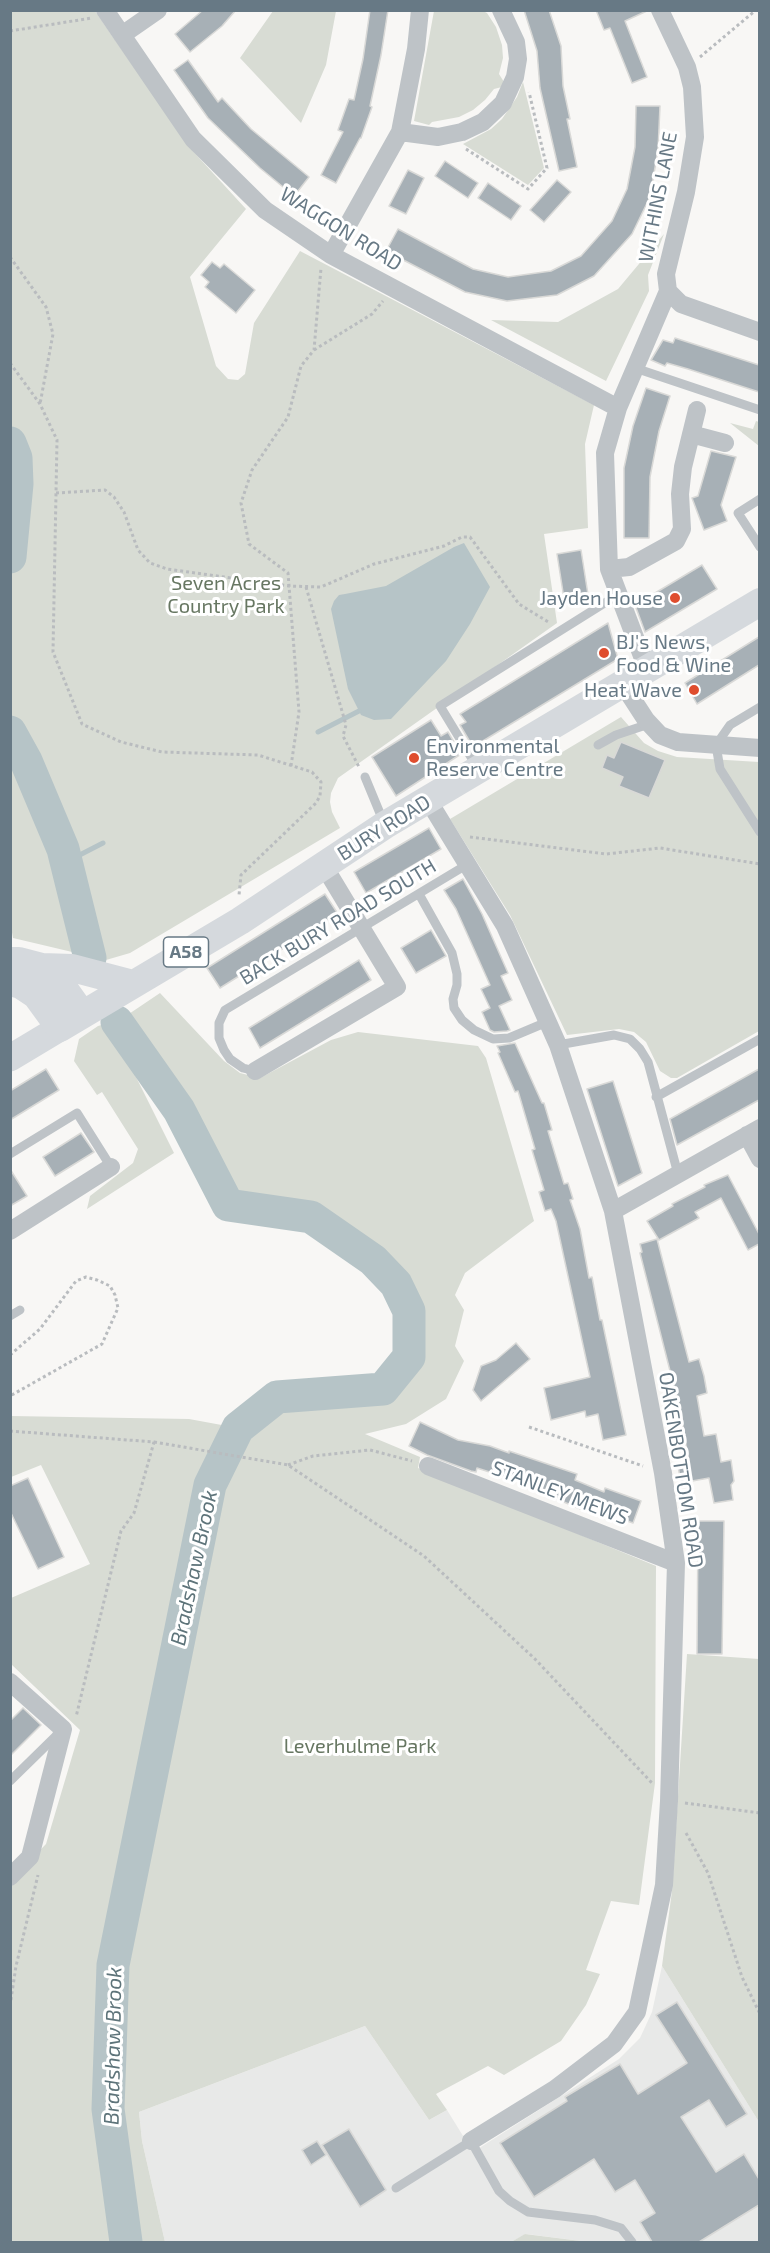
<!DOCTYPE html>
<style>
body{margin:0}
#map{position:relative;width:770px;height:2253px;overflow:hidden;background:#f8f7f5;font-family:"Exo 2",sans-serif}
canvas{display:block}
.frame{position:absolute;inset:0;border:12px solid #677985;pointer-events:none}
</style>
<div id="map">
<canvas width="770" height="2253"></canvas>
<div class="frame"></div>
</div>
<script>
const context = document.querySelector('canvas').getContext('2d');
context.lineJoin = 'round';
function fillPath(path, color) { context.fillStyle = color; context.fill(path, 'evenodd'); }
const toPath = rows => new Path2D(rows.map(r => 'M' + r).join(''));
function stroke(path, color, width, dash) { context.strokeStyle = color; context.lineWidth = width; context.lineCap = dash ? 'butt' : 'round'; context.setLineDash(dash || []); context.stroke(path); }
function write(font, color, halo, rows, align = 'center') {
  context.font = font + ' "Exo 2",sans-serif'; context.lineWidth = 6; context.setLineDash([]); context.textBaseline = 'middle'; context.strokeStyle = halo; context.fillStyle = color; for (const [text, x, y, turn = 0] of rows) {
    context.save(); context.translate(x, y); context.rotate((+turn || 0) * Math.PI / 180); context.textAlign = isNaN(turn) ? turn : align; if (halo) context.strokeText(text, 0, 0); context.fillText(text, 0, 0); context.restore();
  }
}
const built = toPath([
 [662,1966,759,2122,759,2242,589,2242,526,2234,511,2242,165,2242,142,2141,139,2112,365,2026,429,2120,447,2110,473,2152,619,2059,640,2038,652,2012]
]);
const green = toPath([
 [10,11,95,11,190,148,246,209,190,277,216,366,228,379,238,380,245,374,254,323,300,251,594,405,585,444,588,528,544,534,557,623,338,778,331,793,330,802,332,812,340,828,130,953,106,960,13,938,11,927],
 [273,11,336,11,326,65,301,123,240,58],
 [434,11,483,11,487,13,496,27,502,45,503,58,499,74,504,82,502,87,494,89,485,100,473,110,459,117,432,122,429,125,414,121],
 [523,82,544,168,528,185,463,144,491,129,502,119,517,97],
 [664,234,648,275,649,291,606,381,491,320,558,322,618,289],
 [756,421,759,422,759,446,730,423,753,429],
 [621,717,644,743,658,751,677,757,759,762,759,1031,677,1078,671,1078,660,1071,646,1042,634,1032,619,1029,567,1035,510,915,450,819],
 [160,993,224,1061,240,1073,260,1078,331,1040,358,1032,478,1046,486,1058,534,1221,465,1273,455,1295,464,1310,455,1346,464,1361,446,1399,406,1424,365,1434,420,1457,418,1468,656,1566,655,1783,639,1905,611,1901,586,1970,600,1974,586,2005,561,2041,504,2075,488,2066,436,2094,447,2110,429,2120,365,2026,139,2112,142,2141,165,2242,11,2242,11,1880,46,1844,80,1730,11,1664,11,1598,90,1564,41,1465,11,1477,11,1416,189,1419,238,1428,277,1397,383,1389,409,1357,409,1311,396,1284,373,1260,311,1217,228,1205,179,1110,117,1022],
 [109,1023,174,1153,87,1209,90,1196,133,1163,138,1149,102,1092,97,1095,74,1061,79,1039,98,1026],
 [687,1654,759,1659,759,2122,662,1966,672,1891],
 [525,2234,589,2242,511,2242]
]);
const water = toPath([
 [464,543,490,587,470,624,446,661,391,719,374,720,361,715,348,689,331,609,334,601,339,595,345,594,386,586,454,547]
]);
const stream = toPath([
 [318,732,359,711],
 [66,862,103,843]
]);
const river = toPath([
 [10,443,16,458,17,484,10,557],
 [10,732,26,761,63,849,90,958],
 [117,1022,179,1110,228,1205,311,1217,373,1260,396,1284,409,1311,409,1357,383,1389,277,1397,238,1428,210,1485,113,1965,108,2109,126,2242]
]);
const building = toPath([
 [203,10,236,10,222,26,190,52,175,34,203,10],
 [370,10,388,10,381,55,370,106,372,107,361,138,360,138,336,183,321,175,343,132,338,130,349,99,354,100,363,59,370,10],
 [524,10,549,10,561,46,563,86,570,119,567,119,577,167,559,171,540,88,537,51,524,10],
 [596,10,649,10,625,21,647,77,632,83,610,28,604,30,596,10],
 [188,60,218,102,222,98,251,129,309,177,294,196,260,168,208,118,174,70,188,60],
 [636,106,660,106,658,150,650,197,632,234,594,276,557,295,507,301,465,292,386,251,398,229,473,269,508,277,551,271,581,256,612,221,627,189,635,147,636,106],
 [445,161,478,183,468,198,435,176,445,161],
 [408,170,424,178,406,214,389,206,408,170],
 [557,180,571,192,544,222,530,210,557,180],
 [488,183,521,206,511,220,478,198,488,183],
 [212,262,220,268,224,264,255,290,236,313,205,287,209,282,201,275,212,262],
 [675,338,759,365,759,392,688,369,667,363,665,366,651,360,663,340,673,343,675,338],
 [646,388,670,396,659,431,650,477,649,538,624,538,624,468,633,426,646,388],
 [711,451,736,457,721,505,727,521,704,530,692,498,698,496,711,451],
 [581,550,589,601,565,605,557,554,581,550],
 [702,565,717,589,645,632,635,605,702,565],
 [608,623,618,659,473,747,460,725,466,722,460,714,608,623],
 [759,637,759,665,697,704,685,683,759,637],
 [431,720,441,736,448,732,461,754,396,796,372,757,431,720],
 [621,742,665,760,649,798,619,786,623,777,602,768,607,755,614,758,621,742],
 [429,828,441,849,366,893,354,872,429,828],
 [463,879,482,914,508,973,501,976,512,1000,499,1006,510,1030,507,1031,494,1032,490,1030,482,1012,490,1008,481,989,490,985,456,909,444,890,463,879],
 [325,894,338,914,220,988,207,968,325,894],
 [431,930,446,956,416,973,401,948,431,930],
 [359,960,371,980,260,1048,249,1028,359,960],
 [515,1043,542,1103,544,1103,552,1130,548,1131,564,1184,568,1183,573,1199,570,1200,580,1229,589,1278,592,1277,600,1320,602,1320,626,1435,603,1440,598,1414,586,1417,585,1411,551,1420,544,1388,590,1377,556,1221,551,1209,545,1211,539,1192,544,1190,532,1150,535,1149,518,1091,515,1092,498,1053,500,1052,497,1046,515,1043],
 [46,1069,59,1090,10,1120,10,1091,46,1069],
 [759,1069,759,1100,677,1145,670,1119,759,1069],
 [613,1081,642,1173,618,1186,587,1089,613,1081],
 [81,1133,94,1152,55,1176,43,1157,81,1133],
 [10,1169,27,1196,10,1206,10,1169],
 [728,1175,759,1234,759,1244,748,1250,721,1198,695,1212,699,1218,659,1240,647,1221,673,1206,672,1204,705,1187,704,1185,728,1175],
 [657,1239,689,1362,699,1359,704,1376,707,1393,697,1396,704,1436,716,1434,721,1462,731,1460,734,1481,731,1485,733,1500,714,1503,709,1478,681,1483,678,1466,689,1464,681,1414,640,1253,642,1252,640,1244,657,1239],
 [516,1343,530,1359,481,1401,473,1390,481,1366,496,1360,516,1343],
 [420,1422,458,1440,490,1446,509,1453,509,1451,577,1474,575,1480,604,1492,605,1488,641,1501,633,1523,585,1506,583,1510,547,1495,549,1491,477,1468,476,1472,471,1471,427,1455,409,1446,420,1422],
 [28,1478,64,1557,38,1569,10,1511,10,1486,28,1478],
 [698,1521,724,1521,722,1654,697,1654,698,1521],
 [23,1708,41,1725,10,1756,10,1721,23,1708],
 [677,2002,747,2114,726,2127,709,2100,681,2117,716,2172,744,2154,759,2179,759,2205,699,2242,652,2242,640,2222,655,2213,635,2180,615,2192,594,2159,534,2197,500,2143,567,2101,565,2097,620,2064,638,2094,687,2063,656,2015,677,2002],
 [349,2129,386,2190,360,2207,322,2145,349,2129],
 [317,2141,326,2155,311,2165,302,2150,317,2141]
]);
const path = toPath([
 [10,31,92,18],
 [700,57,756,10],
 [466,149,528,189,547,168,529,92],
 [10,257,46,307,53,334,40,404],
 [314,350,372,314,383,301],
 [10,363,40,404,57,440,53,652,82,724,121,742,162,752,258,755,312,772,321,782,320,796,316,803,241,875,239,895],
 [56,493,105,490,114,497,124,512,138,550,150,563,167,569,289,586,321,587,374,564,444,546,462,537,470,537,519,604,550,623],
 [306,587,346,725,343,736,359,767],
 [291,766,299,712,288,573,249,544,241,503,252,470,288,417,301,366,314,350,321,268],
 [470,837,606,854,660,848,760,864],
 [10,1355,40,1329,76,1281,86,1277,97,1280,110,1286,115,1295,118,1308,102,1344,10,1396],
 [529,1427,643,1466],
 [10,1431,154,1442,134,1513,121,1531,76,1717],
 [154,1442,288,1465,424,1556,535,1659,652,1783],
 [288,1465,313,1456,370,1450,412,1461],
 [685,1803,760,1813],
 [686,1833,708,1873,742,1977,760,2014],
 [10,2006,16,1966,38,1875]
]);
const service = toPath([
 [635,368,760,410],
 [760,499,738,513,760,547],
 [760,707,730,725,716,745,720,769,760,832],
 [598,745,616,735,649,724],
 [477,767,440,706,619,594],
 [365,777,384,823],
 [419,894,452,953,457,974,457,985,453,999,454,1008,462,1020,474,1030,493,1039,509,1038,547,1022],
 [558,1045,614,1035,630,1039,640,1049,648,1062,678,1174],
 [255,1071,243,1068,230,1059,224,1050,219,1038,219,1023,225,1010,468,864],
 [656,1097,760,1039],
 [10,1154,77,1113,111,1167],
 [10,1316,20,1310],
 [10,1781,58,1734],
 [396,2188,471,2141,499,2191,510,2201,528,2212,595,2220,621,2228,632,2242]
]);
const minor = toPath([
 [105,10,193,139,265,210,331,255,618,408],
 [122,35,158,10],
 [400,132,438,137,462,132,483,122,503,103,515,77,518,59,516,42,501,10],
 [331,255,400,132,416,49,420,10],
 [668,291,681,304,760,332],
 [691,434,725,443],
 [609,569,629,567,676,541,682,529,680,494,683,467,697,410],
 [647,669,609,569,605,453,618,408,668,291,666,274,686,192,695,137,692,87,687,67,660,10],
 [622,683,646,720,660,735,678,742,760,748],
 [428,800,505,926,558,1045,613,1211,663,1473,676,1563,669,1801,664,1885,637,2012,614,2044,555,2089,471,2141],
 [255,1071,397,987,324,866],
 [747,1135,760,1159],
 [613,1211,760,1128],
 [10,1231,111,1167],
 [428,1466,676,1563],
 [10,1682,63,1729,30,1857,10,1877]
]);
const primary = toPath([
 [10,1058,60,1028]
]);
const trunk = toPath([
 [10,961,19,961,42,967,72,968,133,984],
 [42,967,62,986,82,1014],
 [10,982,21,985,36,995,60,1028,240,921,385,825,760,602]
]);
const markers = [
 [675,598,6,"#df4d2e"],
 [604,653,6,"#df4d2e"],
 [694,690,6,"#df4d2e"],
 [414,758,6,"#df4d2e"]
];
const shields = [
 [186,952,45]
];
const shieldNames = [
 ["A58",186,952]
];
const streetNames = [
 ["WITHINS LANE",658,197,-79],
 ["WAGGON ROAD",341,229,32],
 ["BURY ROAD",384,828,-32],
 ["BACK BURY ROAD SOUTH",338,922,-31],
 ["OAKENBOTTOM ROAD",681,1470,81],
 ["STANLEY MEWS",560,1493,21]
];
const parkNames = [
 ["Seven Acres",226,583],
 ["Country Park",226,606],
 ["Leverhulme Park",360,1746]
];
const poiNames = [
 ["Jayden House",663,598],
 ["BJ's News,",616,642,"left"],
 ["Food & Wine",616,665,"left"],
 ["Heat Wave",682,690],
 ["Environmental",426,746,"left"],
 ["Reserve Centre",426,769,"left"]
];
const waterNames = [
 ["Bradshaw Brook",194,1568,-78],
 ["Bradshaw Brook",113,2046,-89]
];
fillPath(built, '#e8e9e8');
fillPath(green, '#d8dcd4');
fillPath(water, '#b6c4c7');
stroke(stream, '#b6c4c7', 5);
stroke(river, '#b6c4c7', 33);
fillPath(building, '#a7b0b6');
stroke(building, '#d9d9d7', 1.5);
stroke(path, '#b9bcbf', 3, [3, 3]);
stroke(service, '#bec3c7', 9);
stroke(minor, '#bec3c7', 18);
stroke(primary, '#d5d9dd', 27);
stroke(trunk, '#d5d9dd', 28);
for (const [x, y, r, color] of markers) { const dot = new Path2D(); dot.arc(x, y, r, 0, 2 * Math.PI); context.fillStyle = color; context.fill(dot); stroke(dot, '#fff', 2); }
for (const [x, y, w] of shields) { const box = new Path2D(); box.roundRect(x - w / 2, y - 15, w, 30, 4.5); context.fillStyle = '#fff'; context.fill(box); stroke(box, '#677985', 1.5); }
write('bold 18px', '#677985', null, shieldNames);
write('20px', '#677985', '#fff', streetNames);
write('20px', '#677762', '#fff', parkNames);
write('20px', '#677985', '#fff', poiNames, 'right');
write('italic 21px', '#5e747a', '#fff', waterNames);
</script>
